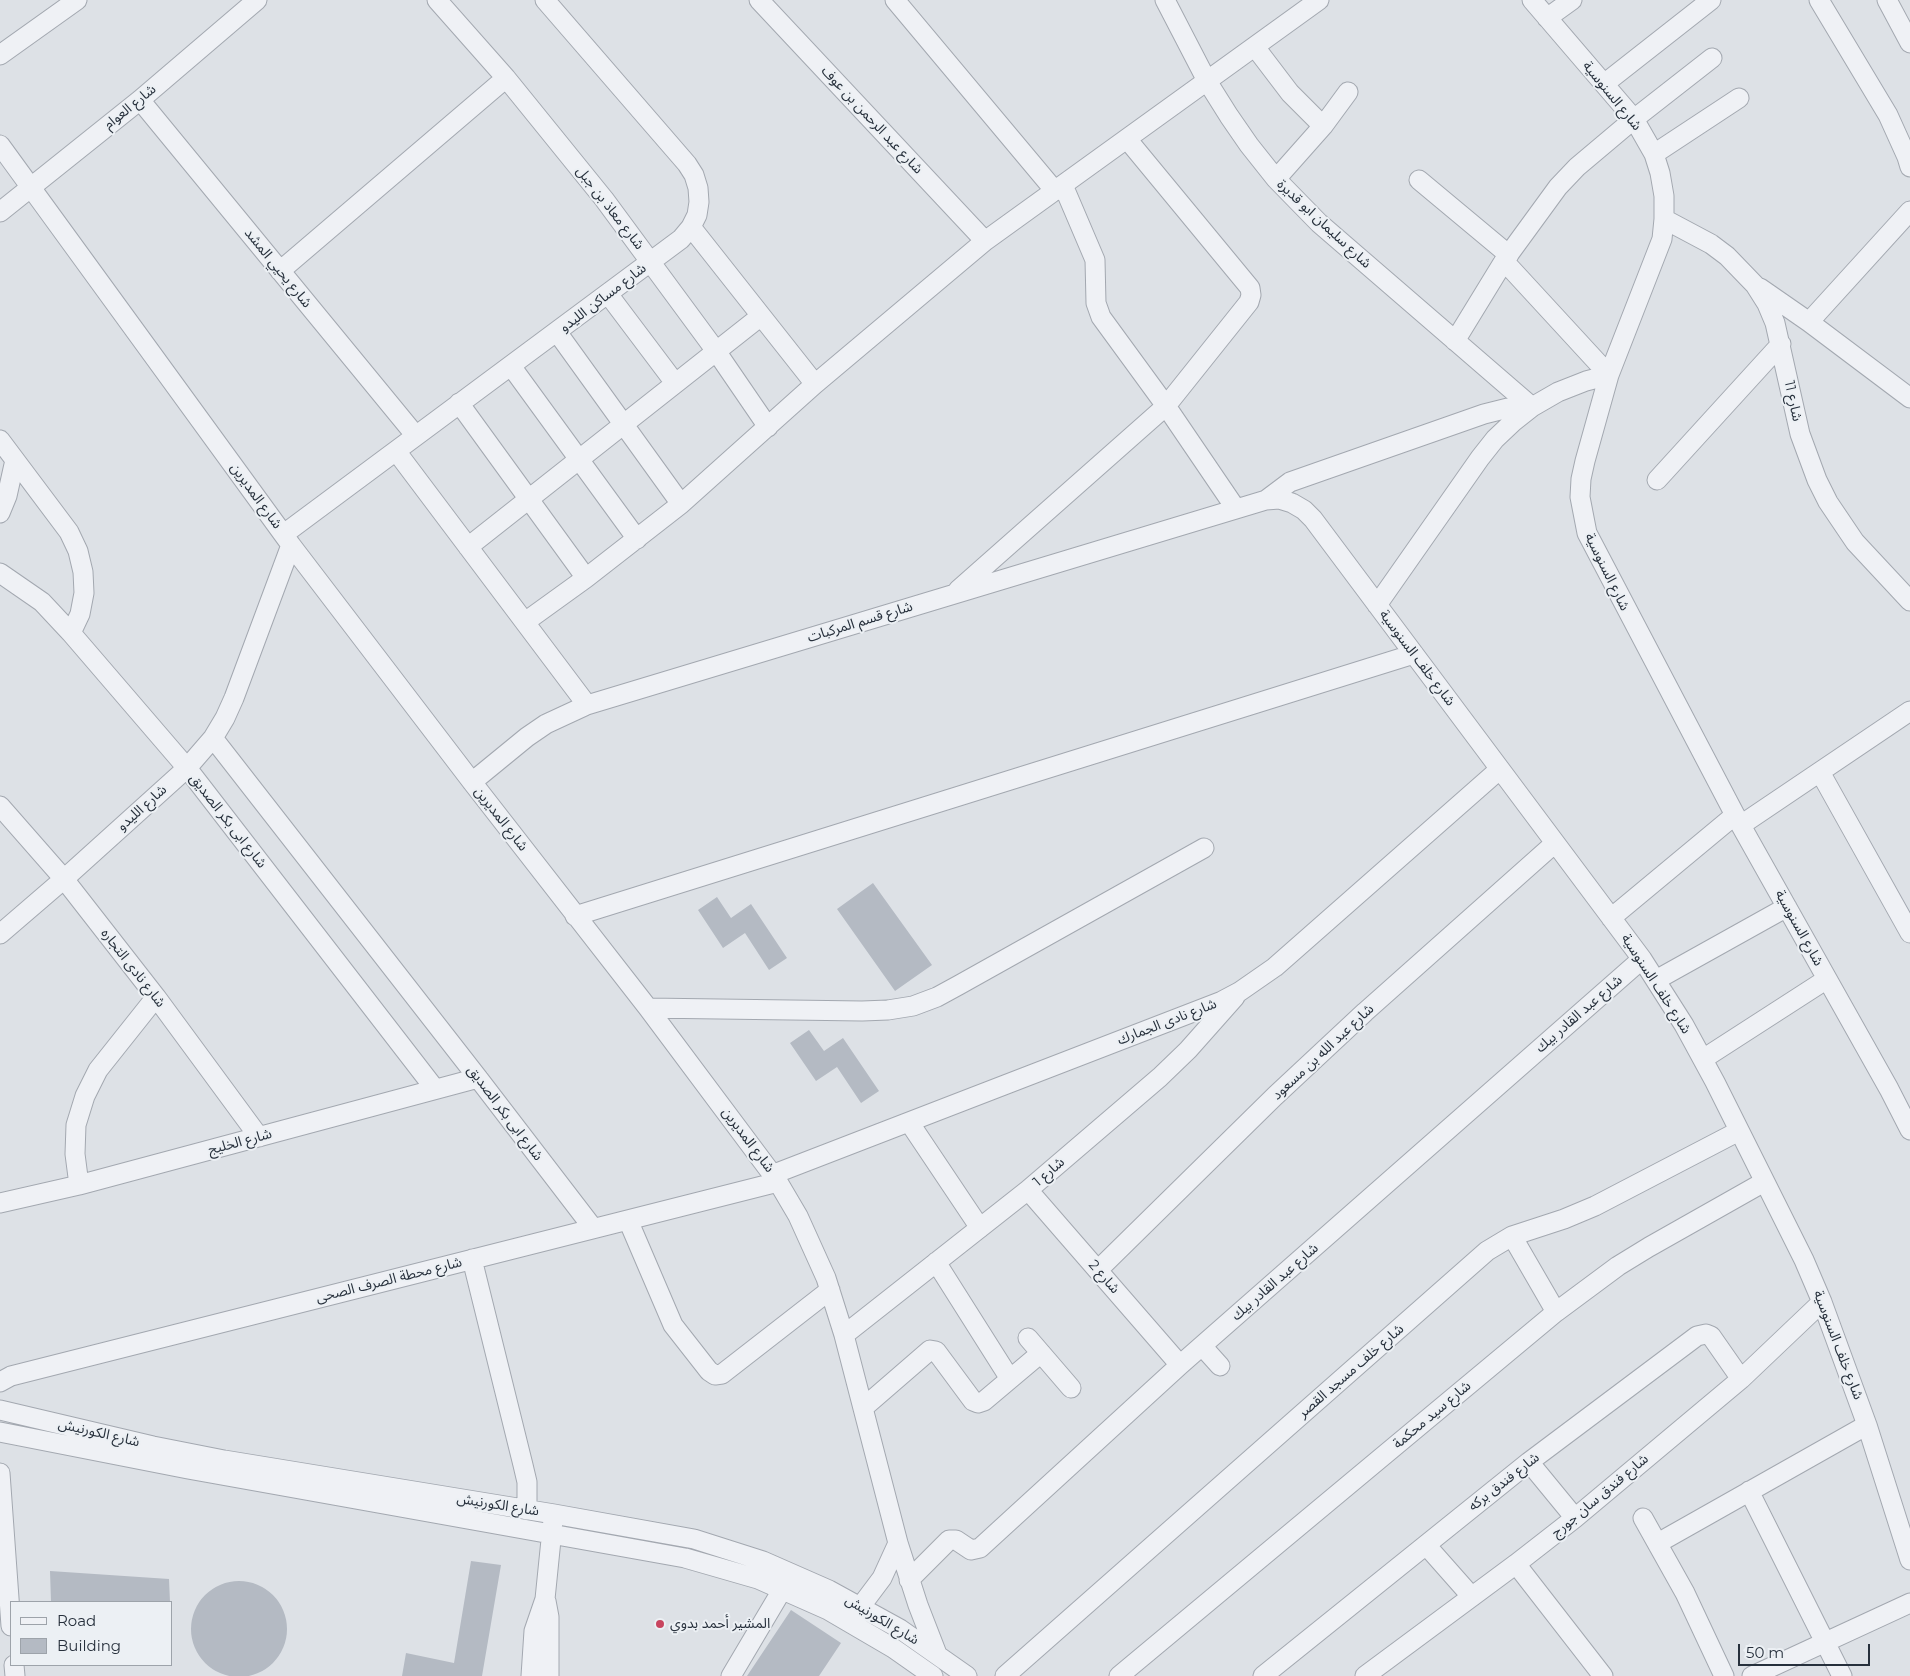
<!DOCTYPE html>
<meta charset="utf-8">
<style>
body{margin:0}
#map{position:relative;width:1910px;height:1676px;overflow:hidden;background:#dde1e6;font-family:Montserrat,sans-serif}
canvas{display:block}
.legend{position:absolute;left:10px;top:1601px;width:162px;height:65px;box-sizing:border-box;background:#ecf0f4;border:1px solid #9da3aa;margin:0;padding:6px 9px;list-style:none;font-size:15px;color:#27303c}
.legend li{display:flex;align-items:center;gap:10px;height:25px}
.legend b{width:25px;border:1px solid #9da3aa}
.scale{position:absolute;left:1738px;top:1644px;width:132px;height:22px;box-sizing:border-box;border:2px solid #27303c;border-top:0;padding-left:6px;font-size:15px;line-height:18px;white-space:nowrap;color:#27303c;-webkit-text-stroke:4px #ecf0f4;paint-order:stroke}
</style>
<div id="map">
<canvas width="1910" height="1676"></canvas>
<ul class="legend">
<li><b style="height:6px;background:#eff1f5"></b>Road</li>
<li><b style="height:14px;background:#b4bac3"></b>Building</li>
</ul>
<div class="scale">50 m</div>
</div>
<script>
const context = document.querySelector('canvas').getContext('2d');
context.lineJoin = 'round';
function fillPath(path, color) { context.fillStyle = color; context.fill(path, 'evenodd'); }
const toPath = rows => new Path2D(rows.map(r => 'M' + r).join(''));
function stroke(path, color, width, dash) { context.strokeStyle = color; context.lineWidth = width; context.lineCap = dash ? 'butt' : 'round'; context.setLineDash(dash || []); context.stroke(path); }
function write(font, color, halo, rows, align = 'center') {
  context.font = font + ' Montserrat,"Noto Sans Arabic",sans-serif'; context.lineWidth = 4; context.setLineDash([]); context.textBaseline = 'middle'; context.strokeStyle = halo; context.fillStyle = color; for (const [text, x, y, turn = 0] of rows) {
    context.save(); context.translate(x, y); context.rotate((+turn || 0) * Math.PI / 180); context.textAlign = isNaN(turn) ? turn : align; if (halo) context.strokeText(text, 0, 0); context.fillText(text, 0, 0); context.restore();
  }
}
const building = toPath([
 [873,883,932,965,895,991,837,909],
 [717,897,731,918,751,904,787,958,769,970,745,933,723,948,698,910],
 [809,1030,824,1051,843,1038,879,1091,861,1103,837,1067,816,1081,790,1043],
 [471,1561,501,1565,482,1676,402,1676,406,1653,454,1663],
 [50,1571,169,1579,170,1602,51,1602],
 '191 1629a48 48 0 1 1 96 0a48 48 0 1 1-96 0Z',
 [791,1610,841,1643,819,1676,747,1676]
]);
const minor = toPath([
 [437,0,506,78,604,199,716,351,768,427],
 [759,0,985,241],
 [895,0,1055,191],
 [1165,0,1207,81,1229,116,1249,145,1276,179,1319,223,1532,407],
 [1532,0,1634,119,1654,154,1660,173,1664,196,1664,219,1662,239,1609,375,1585,461,1581,479,1580,497,1587,533,1735,815,1889,1089,1910,1130],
 [1819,0,1888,115,1907,157,1910,167],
 [1887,0,1910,43],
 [1547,18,1572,0],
 [1255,47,1290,93,1323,126],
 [0,55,77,0],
 [1604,84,1711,0],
 [140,100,416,436],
 [0,145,291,545,472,782,648,1008,778,1182,798,1216,826,1278,844,1335,898,1543,918,1605,937,1654],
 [1654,154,1739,98],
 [1276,179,1323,126,1348,92],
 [1419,180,1509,255],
 [1063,185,1095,260,1096,303,1101,317,1166,406,1236,509],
 [0,212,140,100,257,0],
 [1664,219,1711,244,1727,256,1755,285,1767,304,1775,323,1800,434,1817,480,1828,502,1855,542,1910,601],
 [691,227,815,384],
 [280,271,506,78],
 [1760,288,1809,322,1910,398],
 [608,294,675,383],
 [1809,322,1910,211],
 [557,332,681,504],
 [1455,341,1504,261,1558,187,1577,167,1634,119,1712,58],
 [511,366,637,539],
 [459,403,586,578],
 [0,440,69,532,78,551,83,572,84,593,80,614,71,633],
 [396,451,587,705],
 [1657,480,1781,344],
 [1266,500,1290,482,1484,414,1508,408,1532,407],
 [0,513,7,496,15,460],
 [284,534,681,239,691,227,697,215,699,202,698,188,694,175,687,164,545,0],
 [468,547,761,316],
 [0,573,42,602,71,633,187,768,435,1089],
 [958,590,1166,406,1249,302,1251,295,1250,288,1127,139],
 [1377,605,1480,458,1495,439,1513,422,1532,407,1558,392,1586,381,1609,375,1504,261],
 [525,622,586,578,681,504,815,384,985,241,1319,0],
 [213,738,478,1078,593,1228],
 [1820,772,1910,933],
 [472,782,527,737,546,724,587,705,1266,500,1279,499,1292,503,1304,510,1313,519,1642,959,1684,1025,1715,1082,1804,1260,1822,1302,1867,1425,1910,1560],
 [0,806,64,879,156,997,259,1137],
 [1741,825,1910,711],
 [575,916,1414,654],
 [1611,918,1735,815],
 [0,934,64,879,187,768,213,738,225,718,234,698,291,545],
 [1656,980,1787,907],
 [648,1008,862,1011,888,1010,913,1006,937,997,959,985,1204,848],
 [1703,1059,1827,979],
 [909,1122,980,1228],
 [774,1174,1222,1001,1239,992,1275,967,1500,769],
 [79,1185,75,1154,76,1125,85,1096,98,1070,156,997],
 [1028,1190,1180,1365],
 [0,1203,79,1185,478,1078],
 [628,1220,673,1325,709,1371,715,1375,722,1374,830,1290],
 [1512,1236,1556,1312],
 [472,1259,523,1465,527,1482,527,1510],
 [936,1262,1010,1379],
 [1098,1270,1275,1096,1365,1012,1555,843],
 [844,1335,1028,1190,1160,1077,1188,1050,1235,997],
 [1028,1338,1071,1388],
 [1202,1346,1220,1366],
 [0,1382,11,1376,778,1182],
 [863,1408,930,1350,936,1351,973,1401,978,1403,984,1401,1041,1353],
 [0,1410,153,1446,224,1460,554,1514,694,1539,763,1561,829,1590,900,1629,967,1676],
 [0,1432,188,1469,685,1558,758,1579,828,1610,893,1648,933,1676],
 [1529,1462,1575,1518],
 [0,1473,11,1626],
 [1749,1491,1842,1676],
 [1643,1518,1685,1593,1724,1676],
 [1658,1543,1867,1425],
 [1426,1545,1472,1597],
 [1516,1564,1603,1676],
 [909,1580,949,1540,956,1540,971,1550,980,1548,1180,1365,1642,959],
 [546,1601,549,1617,549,1676],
 [861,1606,882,1578,898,1543],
 [14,1665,15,1676],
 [531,1676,534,1631,545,1599,553,1520],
 [731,1676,782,1590],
 [1005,1676,1487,1251,1512,1236,1564,1219,1595,1206,1739,1131],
 [1119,1676,1556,1312,1618,1266,1649,1247,1764,1182],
 [1263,1676,1529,1462,1697,1336,1706,1334,1711,1336,1741,1379],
 [1365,1676,1516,1564,1575,1518,1741,1379,1822,1302],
 [1752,1676,1910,1603]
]);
const markers = [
 [660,1624,5,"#c8455f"]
];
const streetNames = [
 ["شارع السنوسية",1612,96,51],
 ["شارع العوام",130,107,-39],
 ["شارع عبد الرحمن بن عوف",872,120,47],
 ["شارع معاذ بن جبل",610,208,52],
 ["شارع سليمان ابو قديرة",1324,224,43],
 ["شارع يحيي المشد",278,268,51],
 ["شارع مساكن الليدو",603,298,-37],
 ["شارع 11",1793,401,78],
 ["شارع المديرين",256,496,54],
 ["شارع السنوسية",1607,572,64],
 ["شارع قسم المركبات",860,622,-17],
 ["شارع خلف السنوسية",1417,658,53],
 ["شارع الليدو",142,808,-42],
 ["شارع المديرين",501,819,52],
 ["شارع ابى بكر الصديق",228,821,52],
 ["شارع السنوسية",1799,928,61],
 ["شارع نادى التجاره",133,968,52],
 ["شارع خلف السنوسية",1656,984,57],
 ["شارع عبد القادر بيك",1579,1014,-41],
 ["شارع نادى الجمارك",1167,1022,-21],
 ["شارع عبد الله بن مسعود",1323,1052,-43],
 ["شارع ابى بكر الصديق",505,1113,53],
 ["شارع المديرين",748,1140,53],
 ["شارع الخليج",240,1142,-15],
 ["شارع 1",1049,1172,-41],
 ["شارع 2",1104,1277,49],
 ["شارع محطة الصرف الصحى",389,1280,-14],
 ["شارع عبد القادر بيك",1275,1282,-41],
 ["شارع خلف السنوسية",1838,1345,69],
 ["شارع خلف مسجد القصر",1351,1371,-41],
 ["شارع سيد محكمة",1432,1415,-40],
 ["شارع الكورنيش",99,1433,13],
 ["شارع فندق بركه",1504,1482,-38],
 ["شارع فندق سان جورج",1600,1496,-40],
 ["شارع الكورنيش",498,1505,9],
 ["شارع الكورنيش",882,1620,31]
];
const poiNames = [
 ["المشير أحمد بدوي",670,1624]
];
fillPath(building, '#b4bac3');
stroke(minor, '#a3a8b0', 21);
stroke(minor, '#eff1f5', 19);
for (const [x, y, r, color] of markers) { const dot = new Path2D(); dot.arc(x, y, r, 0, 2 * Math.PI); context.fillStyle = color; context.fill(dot); stroke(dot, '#ecf0f4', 2); }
write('14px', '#27303c', '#ecf0f4', streetNames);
write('14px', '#27303c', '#ecf0f4', poiNames, 'left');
</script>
